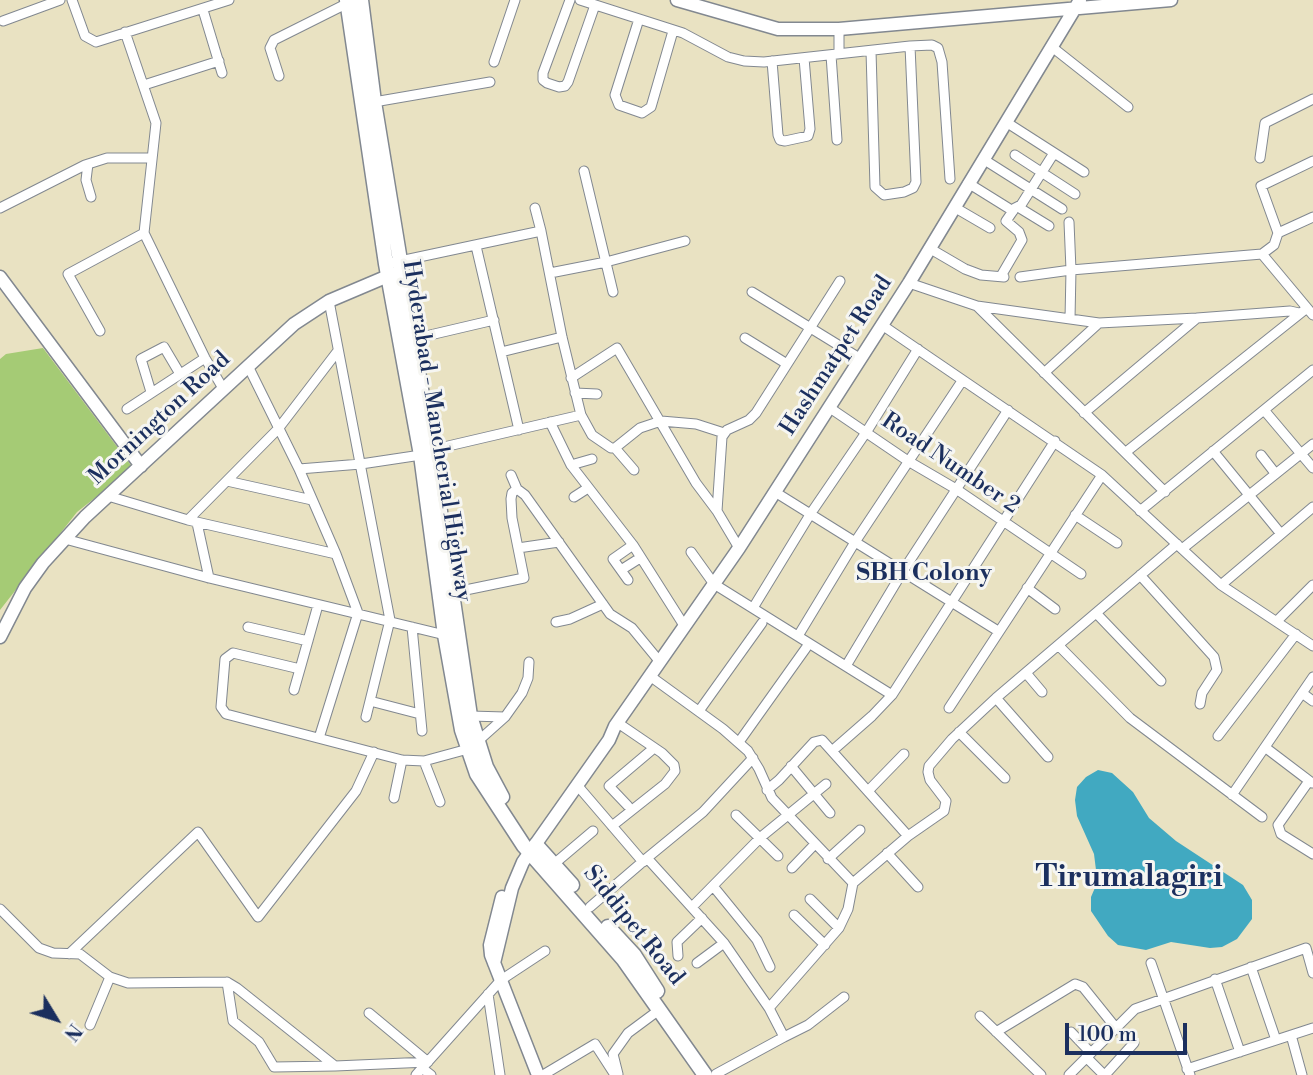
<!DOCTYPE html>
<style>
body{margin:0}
#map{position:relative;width:1313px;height:1075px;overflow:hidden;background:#e9e2c2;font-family:"Libre Bodoni",serif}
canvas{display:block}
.north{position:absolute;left:21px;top:984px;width:70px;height:70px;-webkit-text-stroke:5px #f6f6f2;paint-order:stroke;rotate:128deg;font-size:19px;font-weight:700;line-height:28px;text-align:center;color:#1b2f5e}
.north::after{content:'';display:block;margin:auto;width:24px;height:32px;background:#1b2f5e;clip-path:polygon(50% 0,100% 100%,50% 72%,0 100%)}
.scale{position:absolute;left:1065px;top:1023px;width:122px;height:32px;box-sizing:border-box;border:4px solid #1b2f5e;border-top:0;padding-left:9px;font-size:21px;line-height:24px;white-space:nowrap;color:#1b2f5e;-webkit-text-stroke:5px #f6f6f2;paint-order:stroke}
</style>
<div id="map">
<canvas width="1313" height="1075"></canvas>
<div class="north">N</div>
<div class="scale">100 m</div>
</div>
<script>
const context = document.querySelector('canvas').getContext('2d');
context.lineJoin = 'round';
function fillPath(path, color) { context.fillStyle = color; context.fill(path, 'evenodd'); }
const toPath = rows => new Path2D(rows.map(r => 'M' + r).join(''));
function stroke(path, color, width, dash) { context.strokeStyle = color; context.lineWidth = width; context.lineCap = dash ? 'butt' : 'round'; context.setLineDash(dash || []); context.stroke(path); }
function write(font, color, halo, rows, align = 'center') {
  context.font = font + ' "Libre Bodoni",serif'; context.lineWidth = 6; context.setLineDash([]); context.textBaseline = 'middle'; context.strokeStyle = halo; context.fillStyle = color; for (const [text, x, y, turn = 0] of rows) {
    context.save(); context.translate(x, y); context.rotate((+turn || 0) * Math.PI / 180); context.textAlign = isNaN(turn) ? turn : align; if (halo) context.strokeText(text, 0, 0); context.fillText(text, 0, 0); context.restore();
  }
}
const green = toPath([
 [43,348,133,468,77,512,0,610,0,359,6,354]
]);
const water = toPath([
 [1098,770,1112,773,1133,792,1149,818,1176,841,1243,885,1252,900,1252,919,1237,939,1222,947,1210,948,1171,942,1146,950,1118,945,1108,936,1091,911,1091,897,1097,883,1096,870,1094,854,1077,816,1075,800,1077,787,1086,777]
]);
const minor = toPath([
 [72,0,85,36,96,42,229,0],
 [570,0,543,73,543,80,547,83,559,87,565,86,568,82,595,5],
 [580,0,683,33,728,57,744,61,764,62,910,46,932,45,938,48,942,62,950,179],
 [203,10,222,73],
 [639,19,615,95,619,105,642,113,651,107,673,31],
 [3,21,60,0],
 [839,29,839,53],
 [125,32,156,123,144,233,205,358,224,390],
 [1052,47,1128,107],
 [871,51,875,187,884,195,904,192,913,188,916,182,910,46],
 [831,55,837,140],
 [772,61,778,135,780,140,785,141,808,136,810,129,804,58],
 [494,62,515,0],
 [279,76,270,48,274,40,348,3],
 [144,85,219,61],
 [374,102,490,82],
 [1006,122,1084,172],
 [1015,155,1075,194],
 [1260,158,1265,123,1313,99],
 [983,159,1062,209],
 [88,164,86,180,91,197],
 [584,171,613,292],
 [968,183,1013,211],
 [954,207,990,228],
 [1018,207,1049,226],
 [0,208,85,165,107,158,151,158],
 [535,208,541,231],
 [1069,222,1071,270,1070,319],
 [1278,233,1313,217],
 [476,246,519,430],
 [929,248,965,269,981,275,1004,277],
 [1262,254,1274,245,1278,233,1261,186,1313,161],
 [386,264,541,231,562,337,581,415,592,435,611,448,615,448,634,470],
 [550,273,606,262,685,241],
 [1001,276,1022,240,1019,232,1006,221,1015,208,1021,205,1054,153],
 [1020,277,1071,270,1262,254,1313,315],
 [909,283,977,306,1165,492],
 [752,292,861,359],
 [329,301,390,620,366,717],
 [977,306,1099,323,1197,318,1084,413],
 [1197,318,1290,311,1299,313],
 [882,325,1102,475,1221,585,1313,646],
 [100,331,68,274,144,233],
 [745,338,787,364],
 [413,339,494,320],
 [501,352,562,337],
 [248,366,299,469,336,554,358,613,319,738],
 [1044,373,1099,323],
 [571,378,617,348,696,483,717,511],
 [151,392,141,359,164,347,180,374],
 [575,393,597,394],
 [830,408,908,461,956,489,1081,574],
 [127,409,205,358],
 [1264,410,1313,468],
 [550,422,571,465,633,545,685,627],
 [615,448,640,428,661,421,696,424,724,433],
 [431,450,581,415],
 [1213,451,1281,534],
 [1126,452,1307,308],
 [1261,455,1275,473],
 [571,465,592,459],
 [299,469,361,464,421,455],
 [511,475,517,489],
 [227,481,312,500],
 [775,492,998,631],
 [108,496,188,520,278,429,337,352],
 [574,497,588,488],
 [1140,511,1313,370],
 [1075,515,1117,543],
 [188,520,336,554],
 [197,523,209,578],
 [65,539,209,578,445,635],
 [518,548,559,542],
 [739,548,717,511,722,437,727,430,749,420,756,413,840,281],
 [1182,549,1313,444],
 [691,552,714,584,892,695],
 [621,570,640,558],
 [1140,575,1214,657,1217,670,1202,693,1200,704],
 [628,580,613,559,633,545],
 [1221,585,1313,507],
 [1027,588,1055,609],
 [451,593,524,578,512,518,511,499,512,493,517,489,525,495,610,614,632,628,660,662],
 [753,608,811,513,867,431,918,349],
 [1096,613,1161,681],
 [1277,621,1313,585],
 [556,622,570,619,603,604],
 [248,627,308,641],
 [412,627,422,731],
 [798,636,855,542,962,381],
 [1059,646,1130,718,1262,817],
 [846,666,903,571,1008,410],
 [300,669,318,605],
 [1026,673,1042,692],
 [650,676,723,729,748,751,759,769,772,798,853,883,848,909,839,928,769,1008],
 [294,690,300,669,233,653,225,659,221,707,226,714,402,760,424,761,468,749],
 [1302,693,1313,701],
 [996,698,1048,757],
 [370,701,420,714],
 [949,708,1102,475],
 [699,711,762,623],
 [470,716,505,717],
 [959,732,1005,778],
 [1218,736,1296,634],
 [477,742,505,717,522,693,528,678,529,662],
 [739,742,806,648],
 [1266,748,1312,783],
 [832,751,872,716,892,695,1055,441],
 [424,761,440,802],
 [791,766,830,813],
 [1309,781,1278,825,1281,834,1313,854],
 [577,785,643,862],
 [767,790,779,780,814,742,822,740,908,836],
 [868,791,904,754],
 [1232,795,1313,677],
 [394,798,402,760],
 [628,806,609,786,654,748],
 [736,815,778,856],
 [612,826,665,784,675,771,674,765,662,753,618,723],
 [887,853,918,887],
 [647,858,703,812,753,758],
 [828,859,860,830],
 [554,864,593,831],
 [792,868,815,844],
 [853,883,908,836,944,811,946,801,930,780,928,772,929,766,952,739,996,698,1177,544],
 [713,886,757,940,770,967],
 [810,899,839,928],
 [590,907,647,858,724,943,769,1008,784,1037,716,1074],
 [692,907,761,837,826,784],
 [0,909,39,948,53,953,80,954,110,977,128,983,227,982,237,988,335,1066,428,1062],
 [794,915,825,945],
 [69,954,198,832,258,917,356,791,374,752],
 [678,956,677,942,702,918],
 [697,963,724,943],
 [1151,963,1190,1075],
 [1251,967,1276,1040],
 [1215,979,1240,1052],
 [227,982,233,1021,259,1042,274,1067,335,1066],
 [488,994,500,1075],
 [369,1013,428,1062],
 [980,1016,1041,1075],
 [90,1025,110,977],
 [996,1032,1075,984,1083,987,1116,1028],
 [1071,1032,1091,1053],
 [1291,1035,1302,1075],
 [784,1037,808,1025,844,997],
 [1086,1057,1104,1075],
 [422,1068,431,1075],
 [1187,1069,1313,1028],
 [618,1074,613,1054,628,1033,659,1010],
 [416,1075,501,980,545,951],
 [543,1075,595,1044,615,1075],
 [1069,1075,1135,1009,1306,948,1313,973],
 [1105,1075,1134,1043]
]);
const tertiary = toPath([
 [0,277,141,466],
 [0,637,25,588,43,563,85,517,294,324,329,301,395,273]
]);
const secondary = toPath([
 [677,0,778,29,839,29,1171,0],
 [502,897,490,945,491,955,538,1075],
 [494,963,512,888,523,862,609,740,615,726,739,548,909,283,1080,0]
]);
const primary = toPath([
 [347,0,386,264,421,455,445,635,462,730,477,774,524,846,624,960,705,1075],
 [361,0,374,102,431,450,470,716,486,767,502,797],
 [536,845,572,885],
 [608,927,634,955,657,991]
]);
const streetNames = [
 ["Hashmatpet Road",837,356,-57],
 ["Mornington Road",160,419,-43],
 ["Hyderabad - Mancherial Highway",436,431,81],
 ["Road Number 2",950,464,34],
 ["Siddipet Road",633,926,51]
];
const neighbourhoodNames = [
 ["SBH Colony",924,574]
];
const districtNames = [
 ["Tirumalagiri",1129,879]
];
fillPath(green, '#a5cb75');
fillPath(water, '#41a9c1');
stroke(minor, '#828890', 11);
stroke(tertiary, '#828890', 15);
stroke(secondary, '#828890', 15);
stroke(primary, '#828890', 17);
stroke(minor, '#fff', 9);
stroke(tertiary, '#fff', 12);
stroke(secondary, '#fff', 12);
stroke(primary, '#fff', 14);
write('23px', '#1b2f5e', '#f6f6f2', streetNames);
write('bold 24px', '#1b2f5e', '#f6f6f2', neighbourhoodNames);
write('bold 30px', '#1b2f5e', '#f6f6f2', districtNames);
</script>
